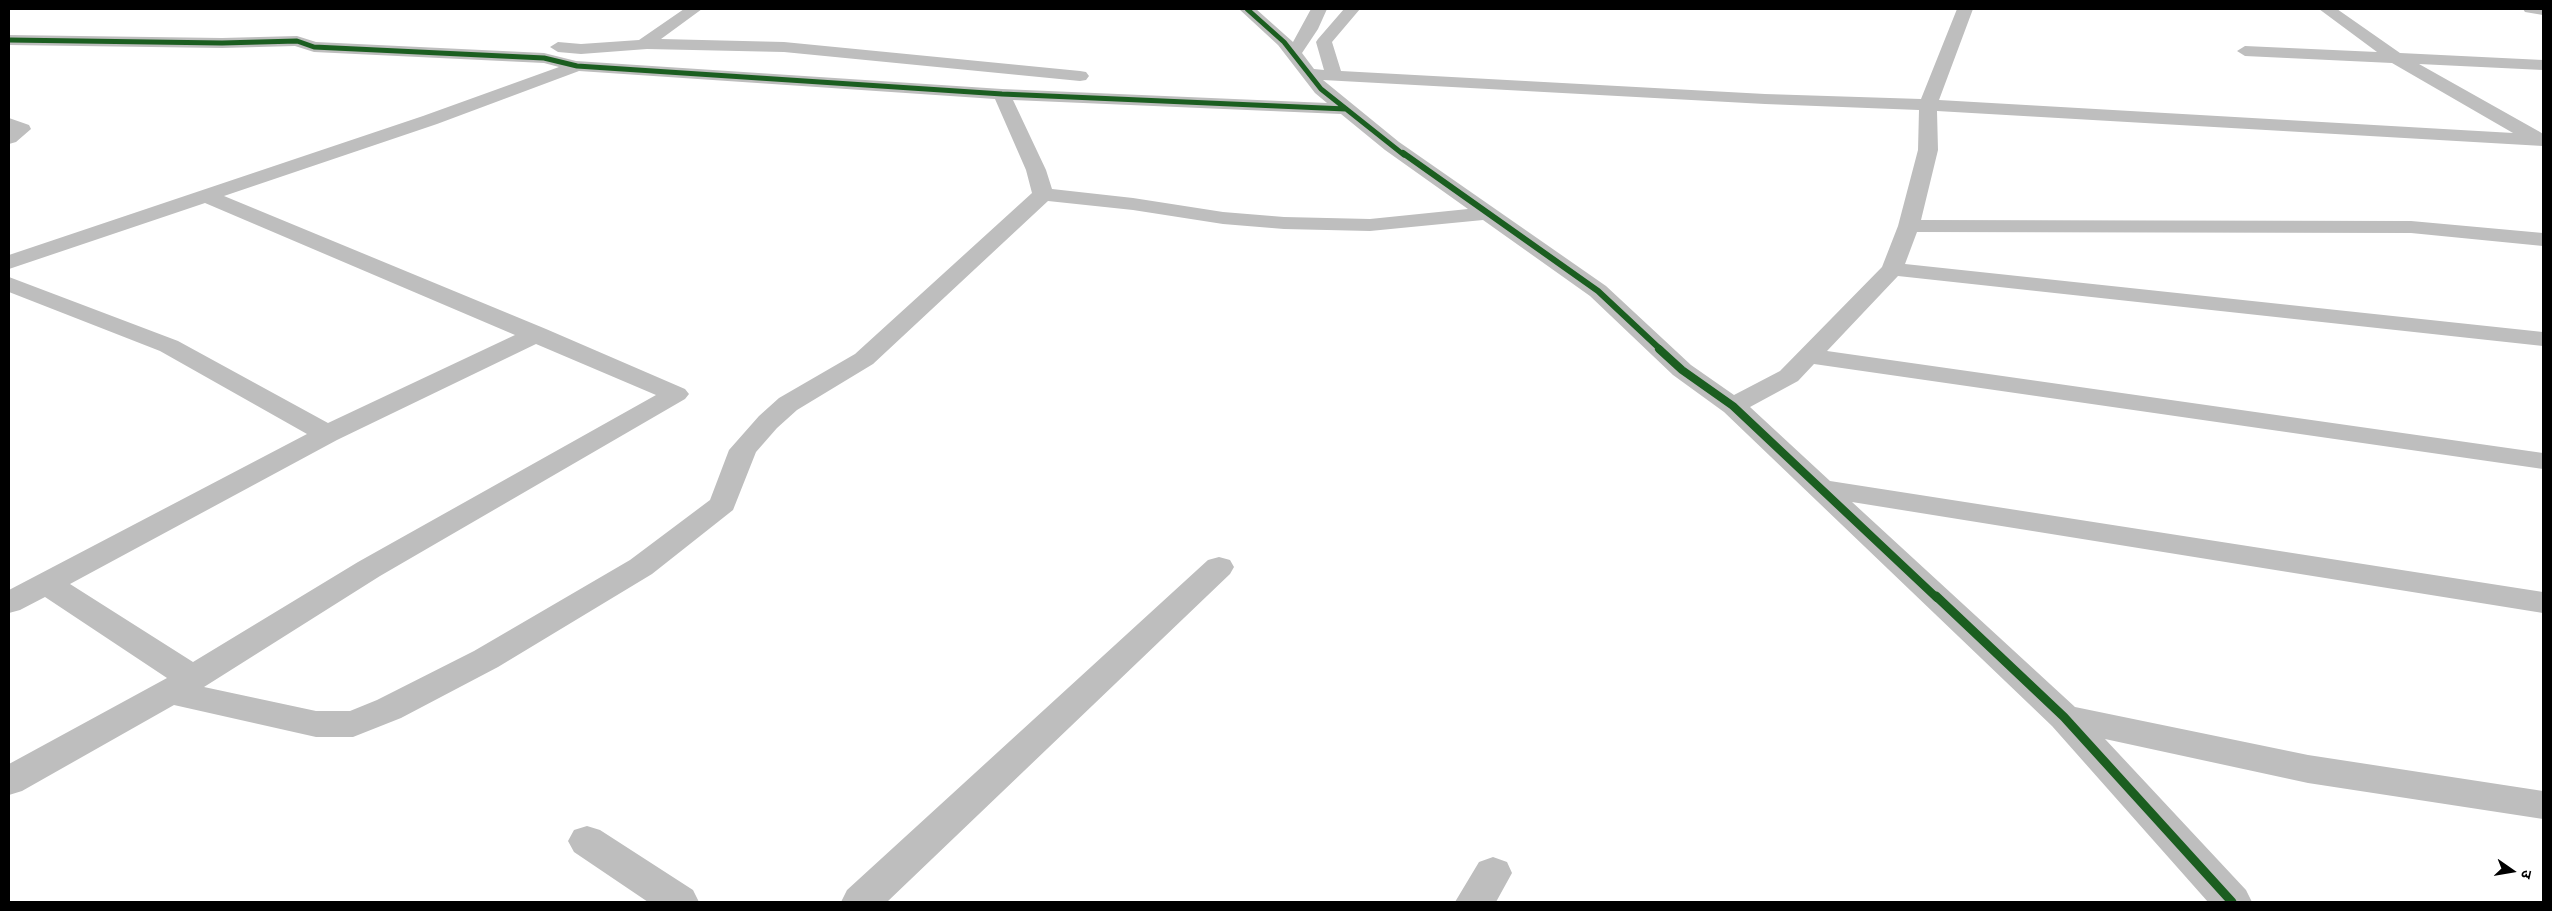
<!DOCTYPE html>
<meta charset="utf-8">
<style>
body{margin:0}
#map{position:relative;width:2552px;height:911px;overflow:hidden;background:#fff;font-family:"IBM Plex Sans","Noto Sans Devanagari",sans-serif}
canvas{display:block}
.frame{position:absolute;inset:0;border:10px solid #000;pointer-events:none}
.north{position:absolute;left:2487px;top:846px;width:50px;height:50px;-webkit-text-stroke:4px #fff;paint-order:stroke;rotate:103deg;font-size:14px;font-weight:700;line-height:20px;text-align:center;color:#000}
.north::after{content:'';display:block;margin:auto;width:18px;height:22px;background:#000;clip-path:polygon(50% 0,100% 100%,50% 72%,0 100%)}
</style>
<div id="map">
<canvas width="2552" height="911"></canvas>
<div class="frame"></div>
<div class="north">उ</div>
</div>
<script>
const context = document.querySelector('canvas').getContext('2d');
context.lineJoin = 'round';
const toPath = rows => new Path2D(rows.map(r => 'M' + r).join(''));
function fillPath(path, color) { context.fillStyle = color; context.fill(path, 'evenodd'); }
function stroke(path, color, width, dash) { context.strokeStyle = color; context.lineWidth = width; context.lineCap = dash ? 'butt' : 'round'; context.setLineDash(dash || []); context.stroke(path); }
const minor = toPath([
 [684,9,702,9,661,39,784,42,1080,71,1086,72,1089,76,1086,80,1080,81,784,52,647,49,581,54,558,52,550,47,558,42,581,44,639,40,684,9],
 [1239,9,1256,9,1293,42,1311,9,1327,9,1318,29,1302,53,1314,69,1324,70,1316,42,1318,39,1344,9,1360,9,1332,42,1341,71,1765,94,1921,99,1957,9,1973,9,1939,100,2513,133,2392,63,2245,56,2237,51,2245,46,2377,52,2319,9,2337,9,2400,53,2543,60,2543,70,2419,64,2540,132,2543,134,2543,146,1937,111,1938,150,1921,220,2411,221,2543,233,2543,246,2411,233,1917,232,1905,264,2543,332,2543,346,1898,276,1827,351,2543,453,2543,469,1814,364,1798,381,1750,407,1830,481,2543,592,2543,613,1852,502,2075,707,2308,755,2543,791,2543,819,2308,783,2105,739,2246,890,2252,902,2208,902,2052,726,1724,412,1673,375,1590,296,1483,220,1370,231,1284,229,1223,224,1133,210,1048,201,873,364,797,410,777,428,756,452,733,510,652,574,498,667,401,718,353,737,316,737,174,705,22,791,9,795,9,764,167,678,45,597,20,610,9,613,9,590,307,434,160,351,9,292,9,277,178,341,328,423,515,335,205,203,9,269,9,255,423,116,559,67,544,63,314,52,295,46,222,48,9,45,9,35,222,38,297,36,316,42,544,53,576,61,1002,89,1327,103,1315,93,1278,45,1239,9],
 [579,71,995,99,1026,170,1032,193,855,354,779,398,759,416,729,450,710,500,630,560,474,651,377,700,350,711,316,711,204,687,380,576,685,399,689,394,685,389,546,329,224,196,437,124,579,71],
 [1323,80,1765,104,1919,110,1918,150,1898,226,1882,267,1780,371,1734,395,1691,365,1606,286,1399,142,1323,80],
 [1013,100,1341,114,1385,150,1468,209,1370,219,1284,217,1223,212,1133,198,1052,189,1046,170,1013,100],
 [536,344,656,395,358,562,193,662,70,584,337,440,536,344],
 [2523,9,2543,9,2543,15,2525,12,2523,9],
 [9,118,29,125,31,129,16,142,9,144,9,118],
 [1219,557,1230,560,1234,567,1230,574,887,902,841,902,847,890,1208,560,1219,557],
 [587,826,600,830,693,890,699,902,648,902,574,852,568,841,574,830,587,826],
 [1493,857,1507,862,1512,873,1496,902,1455,902,1479,862,1493,857]
]);
const cyclewayFar3 = toPath([
 [1247,9,1284,42,1321,89,1404,155],
 [9,40,222,43,297,41,314,47,544,58,577,66,1002,94,1346,109]
]);
const cyclewayFar2 = toPath([
 [1403,153,1598,291,1661,350]
]);
const cyclewayFar1 = toPath([
 [1659,349,1682,370,1733,406,1937,598]
]);
const cycleway = toPath([
 [1936,596,2064,717,2232,902]
]);
fillPath(minor, '#bebebe');
stroke(cyclewayFar3, '#1b5e20', 5);
stroke(cyclewayFar2, '#1b5e20', 6);
stroke(cyclewayFar1, '#1b5e20', 8);
stroke(cycleway, '#1b5e20', 9);
</script>
